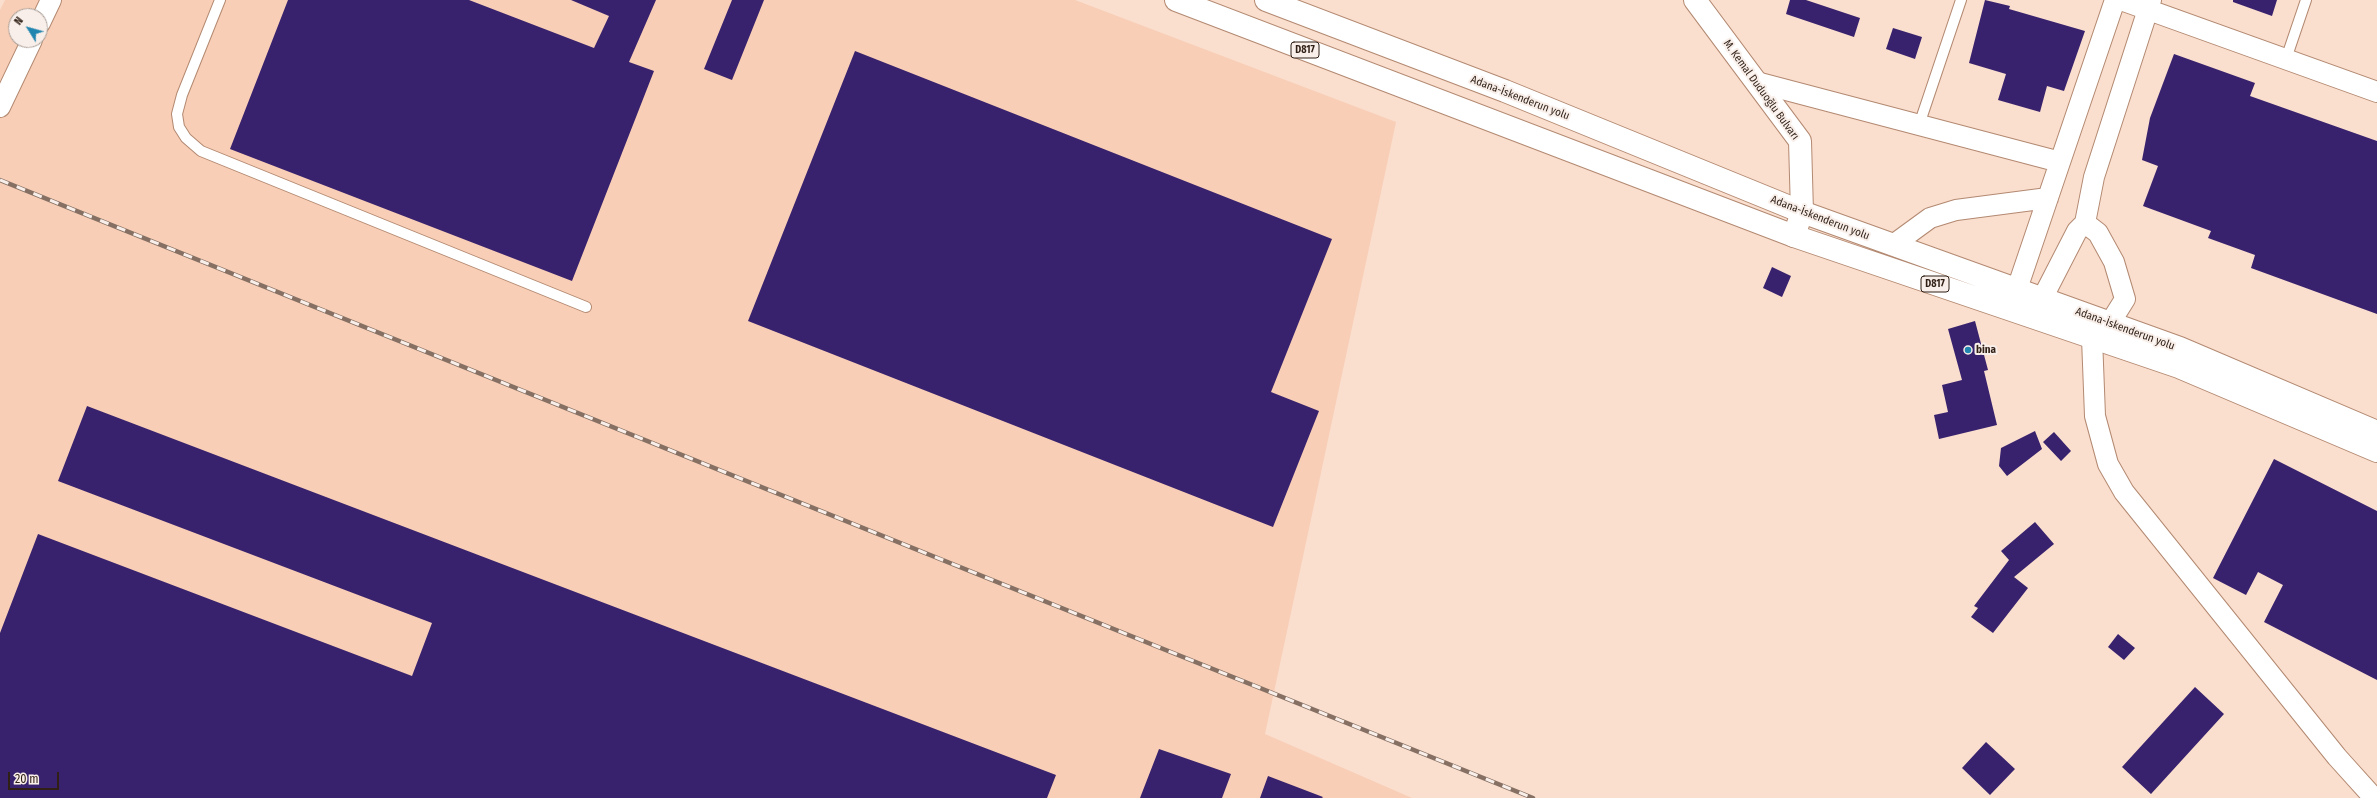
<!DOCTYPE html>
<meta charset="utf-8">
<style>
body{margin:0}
#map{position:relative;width:2377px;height:798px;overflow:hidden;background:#fadece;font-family:"Fira Sans Condensed",sans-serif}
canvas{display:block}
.north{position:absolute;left:8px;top:8px;width:40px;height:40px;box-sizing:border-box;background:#f9efea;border:1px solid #a89c95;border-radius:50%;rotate:307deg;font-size:11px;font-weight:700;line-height:16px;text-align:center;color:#2f1f15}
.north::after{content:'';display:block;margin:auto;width:14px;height:18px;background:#2185af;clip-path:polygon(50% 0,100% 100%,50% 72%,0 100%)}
.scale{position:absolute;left:8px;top:772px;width:51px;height:18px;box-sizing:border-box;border:2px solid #2f1f15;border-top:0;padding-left:5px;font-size:12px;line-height:14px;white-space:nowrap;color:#2f1f15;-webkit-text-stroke:3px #f9efea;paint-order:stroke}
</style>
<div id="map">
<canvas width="2377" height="798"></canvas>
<div class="north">N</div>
<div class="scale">20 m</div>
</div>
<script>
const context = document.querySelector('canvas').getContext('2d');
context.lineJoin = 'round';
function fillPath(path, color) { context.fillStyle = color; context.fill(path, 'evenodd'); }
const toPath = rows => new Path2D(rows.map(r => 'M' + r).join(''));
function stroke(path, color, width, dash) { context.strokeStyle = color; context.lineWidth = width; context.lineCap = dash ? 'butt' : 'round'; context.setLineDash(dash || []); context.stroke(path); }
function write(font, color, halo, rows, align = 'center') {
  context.font = font + ' "Fira Sans Condensed",sans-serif'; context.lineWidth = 4; context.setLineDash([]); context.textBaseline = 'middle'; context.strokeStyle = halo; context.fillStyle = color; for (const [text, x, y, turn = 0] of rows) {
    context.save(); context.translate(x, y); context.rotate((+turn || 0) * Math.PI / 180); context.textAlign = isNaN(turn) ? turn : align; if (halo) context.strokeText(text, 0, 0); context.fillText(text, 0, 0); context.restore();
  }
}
const built = toPath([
 [5,0,1075,0,1396,122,1265,734,1412,798,0,798,0,10],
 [16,16,40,16,40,40,16,40]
]);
const building = toPath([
 [288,0,469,0,594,48,609,16,571,0,656,0,629,62,654,71,572,281,230,149],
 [732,0,764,0,732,80,704,69],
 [1790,0,1806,0,1860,18,1854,37,1786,14],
 [1985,0,2010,6,2009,9,2085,31,2064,91,2047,86,2040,112,1998,100,2006,74,1969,63],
 [2233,0,2277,0,2272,16,2233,2],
 [1893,28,1922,37,1915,59,1886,49],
 [855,51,1332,239,1271,392,1319,411,1273,527,748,321],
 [2174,54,2255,83,2250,96,2377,141,2377,314,2251,268,2255,255,2208,238,2211,231,2143,206,2158,166,2142,160,2150,118],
 [1772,267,1791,276,1782,297,1763,288],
 [1975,321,1988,370,1984,371,1997,425,1939,439,1934,415,1948,412,1942,385,1962,380,1948,329],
 [87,406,1056,775,1047,798,0,798,0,633,38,534,412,676,432,623,58,481],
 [2035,431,2042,449,2007,476,1999,466,2001,448],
 [2054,432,2071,451,2061,461,2043,442],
 [2274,459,2377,511,2377,680,2264,622,2283,585,2258,572,2246,595,2213,578],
 [2035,522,2054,544,2014,577,2028,588,1993,633,1971,617,1978,608,1974,606,2009,560,2001,551],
 [2118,634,2135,648,2124,660,2108,647],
 [2195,687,2224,714,2151,794,2122,767],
 [1986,742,2015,769,1990,795,1962,768],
 [1159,749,1231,774,1222,798,1140,798],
 [1268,776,1323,797,1322,798,1260,798]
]);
const service = toPath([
 [220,0,182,95,177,114,179,127,186,138,201,151,586,307],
 [2286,59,2306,0],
 [1919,125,1961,0]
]);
const minor = toPath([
 [2121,0,2377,92],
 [40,23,51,0],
 [1756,82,2060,162],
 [0,107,32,40],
 [2085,223,2098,233,2114,262,2125,299,2110,323],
 [1893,245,1930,218,1956,210,2048,198],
 [2017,289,2115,0],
 [2042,299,2077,231,2085,223,2094,177,2151,0],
 [2092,338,2095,416,2108,464,2124,492,2337,757,2374,798]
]);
const tertiary = toPath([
 [1695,0,1800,141,1802,212,1794,236]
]);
const trunk = toPath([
 [1176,0,1794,236,2179,367,2377,451],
 [1266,0,1505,91,1802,212,2180,348,2377,432]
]);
const rail = toPath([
 [0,180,1533,798]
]);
const markers = [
 [1968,350,4,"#2185af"]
];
const shields = [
 [1305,50,28],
 [1935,284,28]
];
const shieldNames = [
 ["D817",1305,50],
 ["D817",1935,284]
];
const streetNames = [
 ["M. Kemal Duduoğlu Bulvarı",1761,90,54],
 ["Adana-İskenderun yolu",1520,98,21],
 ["Adana-İskenderun yolu",1820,218,21],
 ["Adana-İskenderun yolu",2125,329,20]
];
const poiNames = [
 ["bina",1976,350]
];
fillPath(built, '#f8ceb6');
fillPath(building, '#38226d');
stroke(service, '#b38971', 12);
stroke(minor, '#b38971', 22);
stroke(tertiary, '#b38971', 24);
stroke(trunk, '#b38971', 24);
stroke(service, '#fff', 10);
stroke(minor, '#fff', 20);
stroke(tertiary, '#fff', 22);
stroke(trunk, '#fff', 22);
stroke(rail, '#857063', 4.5);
stroke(rail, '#f9efea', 3, [9]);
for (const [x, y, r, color] of markers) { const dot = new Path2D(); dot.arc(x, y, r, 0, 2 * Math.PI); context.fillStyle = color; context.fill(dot); stroke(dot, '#f9efea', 1.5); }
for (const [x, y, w] of shields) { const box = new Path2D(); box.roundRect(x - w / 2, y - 8, w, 16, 3); context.fillStyle = '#f9efea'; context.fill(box); stroke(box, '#2f1f15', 1); }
write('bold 10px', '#2f1f15', null, shieldNames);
write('11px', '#2f1f15', '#f9efea', streetNames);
write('bold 11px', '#2f1f15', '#f9efea', poiNames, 'left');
</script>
